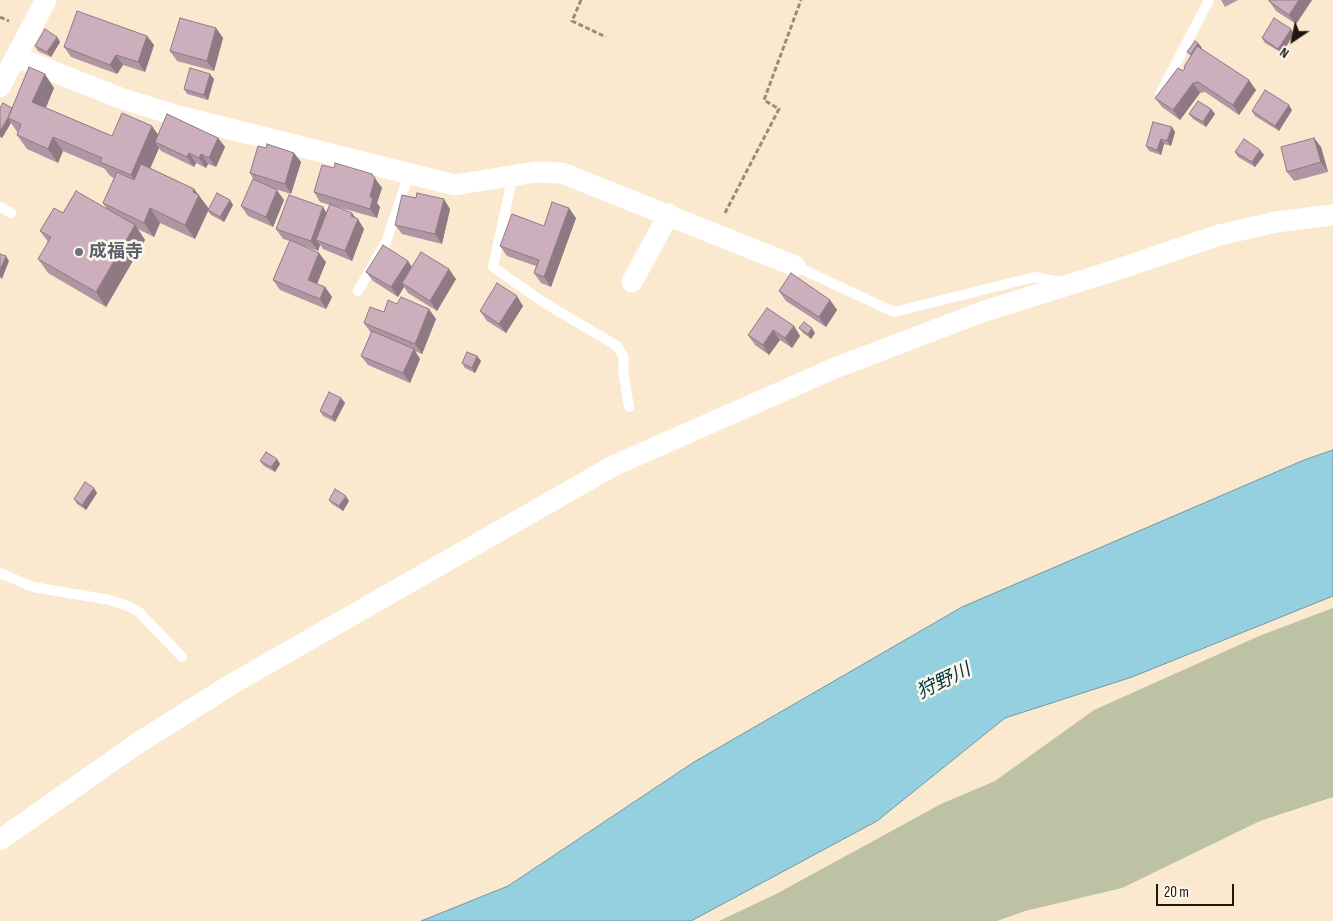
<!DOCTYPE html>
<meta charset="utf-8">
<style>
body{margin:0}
#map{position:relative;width:1333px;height:921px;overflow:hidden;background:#fae9cf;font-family:"Sofia Sans Condensed",sans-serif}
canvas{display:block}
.north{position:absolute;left:1268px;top:15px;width:50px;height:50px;-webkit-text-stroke:4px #fef7ed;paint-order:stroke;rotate:214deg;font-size:14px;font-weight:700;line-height:20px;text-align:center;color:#1d170e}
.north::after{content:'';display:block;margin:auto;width:18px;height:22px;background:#1d170e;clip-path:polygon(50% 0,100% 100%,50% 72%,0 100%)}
.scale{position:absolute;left:1156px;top:884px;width:78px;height:22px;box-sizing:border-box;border:2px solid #1d170e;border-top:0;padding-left:6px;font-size:15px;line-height:18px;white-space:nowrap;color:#1d170e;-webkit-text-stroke:4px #fef7ed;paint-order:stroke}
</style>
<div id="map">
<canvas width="1333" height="921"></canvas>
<div class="north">N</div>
<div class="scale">20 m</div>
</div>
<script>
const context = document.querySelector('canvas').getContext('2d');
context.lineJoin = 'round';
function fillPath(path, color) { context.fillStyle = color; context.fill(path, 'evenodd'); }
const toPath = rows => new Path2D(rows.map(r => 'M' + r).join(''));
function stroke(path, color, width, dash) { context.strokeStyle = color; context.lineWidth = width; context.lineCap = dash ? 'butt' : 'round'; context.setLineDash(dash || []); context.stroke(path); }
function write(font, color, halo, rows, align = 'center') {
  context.font = font + ' "Sofia Sans Condensed","Noto Sans JP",sans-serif'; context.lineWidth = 5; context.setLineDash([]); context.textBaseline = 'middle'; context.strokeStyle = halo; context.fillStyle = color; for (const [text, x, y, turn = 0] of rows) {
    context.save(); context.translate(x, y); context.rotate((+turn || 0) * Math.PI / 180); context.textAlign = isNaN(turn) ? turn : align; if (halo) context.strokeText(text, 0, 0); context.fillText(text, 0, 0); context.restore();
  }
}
const green = toPath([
 [1333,608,1333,797,1260,821,1122,888,1025,911,997,921,719,921,776,894,941,804,995,781,1094,710,1259,636]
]);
const water = toPath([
 [1333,450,1333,596,1132,677,1005,718,877,821,691,921,421,921,508,886,694,762,962,607,1304,460,1333,450]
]);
const path = toPath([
 [581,0,572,21,606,37],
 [0,17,9,21],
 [725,213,779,109,764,100,801,0]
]);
const service = toPath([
 [1160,94,1209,0],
 [513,175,493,267,543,302,617,346,624,358,623,370,629,407],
 [0,207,11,213],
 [795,266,894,312,1035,277,1061,282],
 [358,291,386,242,409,174],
 [0,573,33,587,110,600,130,607,139,612,182,657]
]);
const minor = toPath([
 [16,57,123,99,178,116,455,185,535,172,562,173,795,266],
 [0,87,46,0],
 [632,282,669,214],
 [0,840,135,745,232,684,613,466,835,368,982,312,1119,269,1219,235,1276,222,1333,215]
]);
const wall = toPath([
 [1221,0,1238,0,1225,7],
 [1312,0,1296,24,1276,11,1269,1],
 [216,28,223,38,214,71,177,61,170,51],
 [1294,34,1282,53,1265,43,1262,38],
 [147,36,154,45,145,72,123,65,117,74,71,57,64,47],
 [57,37,60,42,51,57,38,51,35,46],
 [1198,43,1202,48,1201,49,1256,90,1239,115,1205,92,1200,93,1180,120,1162,107,1155,98,1183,71,1185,68,1184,67,1191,56,1187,52],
 [214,79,208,100,187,94,184,89],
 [54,88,46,108,112,136,158,135,218,138,225,147,216,167,208,164,206,168,196,163,194,167,161,151,159,148,150,168,194,189,209,209,230,200,233,205,224,222,211,215,208,211,195,239,160,223,154,237,138,229,145,240,106,307,48,273,38,259,48,242,40,231,63,213,107,209,103,203,114,178,110,176,105,169,63,151,58,163,27,149,17,135,18,133,11,123,2,138,0,137,0,108,12,108],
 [1211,109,1215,114,1206,127,1193,119,1189,114],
 [1292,110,1279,131,1255,116,1252,111],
 [1172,127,1175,132,1171,146,1164,144,1161,155,1149,151,1146,146],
 [1314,138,1321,147,1328,172,1294,181,1287,172],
 [266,148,294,153,301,162,291,194,275,189,284,200,273,227,248,216,241,206,254,180,250,173],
 [1260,150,1264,155,1255,167,1238,157,1235,152],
 [379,184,382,188,377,203,380,207,377,218,334,206,356,218,364,229,352,261,323,249,320,245,318,251,304,246,326,262,317,284,325,287,332,297,326,309,280,290,273,280,290,241,283,239,276,229,323,207,326,213,330,205,320,202,314,192],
 [450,209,442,244,402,234,395,225],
 [576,218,551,287,541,283,534,273,536,266,507,256,500,246,544,226],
 [408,261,412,267,456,279,437,311,408,293,404,287,398,297,373,281,366,272],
 [779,291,830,300,837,310,826,327,786,301],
 [397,304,436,319,422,354,415,351,420,359,410,383,368,365,361,356,371,333,364,323],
 [523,306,506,333,487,321,480,311],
 [794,326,800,336,792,348,780,340,769,355,755,345,748,335],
 [799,328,815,333,811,339,803,333],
 [477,356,481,361,475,373,465,368,462,363],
 [341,398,345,403,335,422,323,416,320,411],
 [277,459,280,464,275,472,264,466,260,461],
 [94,488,97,493,86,510,77,504,74,499],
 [329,500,349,501,343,511,332,504]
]);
const shadedWall = toPath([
 [1299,0,1312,0,1296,24,1289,15],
 [216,28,223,38,214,71,207,61],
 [1291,29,1294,34,1282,53,1278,49],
 [147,36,154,45,145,72,138,62],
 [57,37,60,42,51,57,47,52],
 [1198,43,1202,48,1194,59,1191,54],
 [116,55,123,65,117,74,110,65],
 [45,74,54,88,42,116,32,102],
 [210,74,214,79,208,100,204,95],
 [1249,80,1256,90,1239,115,1233,105],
 [1193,83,1200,93,1180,120,1173,110],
 [1289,105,1292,110,1279,131,1275,126],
 [1211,109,1215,114,1206,127,1203,122],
 [8,118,11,123,2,138,0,136,0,131],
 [152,126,162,140,155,142,159,148,141,190,131,175],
 [1172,127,1175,132,1171,146,1167,141],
 [53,137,63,151,58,163,48,149],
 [218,138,225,147,216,167,209,158],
 [1314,138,1321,147,1328,172,1321,162],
 [1161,139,1164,144,1161,155,1157,150],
 [1260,150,1264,155,1255,167,1252,162],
 [189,153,196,163,194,167,187,157],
 [294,153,301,162,291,194,285,184],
 [201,154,208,164,206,168,199,158],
 [372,174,382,188,377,203,380,207,377,218,370,209,370,197],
 [194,189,209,209,195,239,185,225],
 [277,190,284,200,273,227,266,217],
 [444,199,450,209,442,244,435,234],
 [230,200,233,205,224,222,220,217],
 [323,207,329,217,316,240,320,245,318,251,311,241],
 [150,208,160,223,154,237,144,223],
 [569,208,576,218,551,287,544,277],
 [352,213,357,220,358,219,364,229,352,261,345,251],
 [135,225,145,240,106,307,96,292],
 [319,253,326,262,315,289,308,280],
 [6,256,9,261,2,279,0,277,0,270],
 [408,261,414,271,402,283,404,287,398,297,391,287],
 [449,269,456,279,437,311,430,301],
 [325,287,332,297,326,309,320,299],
 [517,296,523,306,506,333,499,324],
 [830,300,837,310,826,327,819,317],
 [429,309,436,319,422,354,415,344],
 [794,326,800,336,792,348,785,338],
 [812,328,815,333,811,339,808,334],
 [773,330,780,340,769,355,763,345],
 [414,349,420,359,410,383,403,373],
 [477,356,481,361,475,373,472,368],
 [341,398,345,403,335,422,332,417],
 [277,459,280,464,275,472,271,467],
 [94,488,97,493,86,510,82,505],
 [346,496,349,501,343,511,339,506]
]);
const building = toPath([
 [1269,0,1299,0,1289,15,1269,1,1269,0],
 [77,11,147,36,138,62,116,55,110,65,64,47,77,11],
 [180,18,216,28,207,61,170,51,180,18],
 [1274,18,1291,29,1278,49,1262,38,1274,18],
 [45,29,57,37,47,52,35,46,45,29],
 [1195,41,1198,43,1191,54,1187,52,1195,41],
 [1197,46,1249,80,1233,105,1198,82,1193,83,1173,110,1155,98,1178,68,1183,71,1185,68,1184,67,1197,46],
 [29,67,45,74,32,102,112,136,122,113,152,126,131,175,100,162,102,158,53,137,48,149,17,135,21,124,8,118,29,67],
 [190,68,210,74,204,95,184,89,190,68],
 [1265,90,1289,105,1275,126,1252,111,1265,90],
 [1198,101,1211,109,1203,122,1189,114,1198,101],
 [3,103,12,108,8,118,0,131,0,108,3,103],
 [167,114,218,138,209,158,201,154,199,158,189,153,187,157,155,142,167,114],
 [1153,122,1172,127,1167,141,1161,139,1157,150,1146,146,1153,122],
 [1314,138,1321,162,1287,172,1281,147,1314,138],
 [1244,139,1260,150,1252,162,1235,152,1244,139],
 [267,144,294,153,285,184,250,173,258,146,266,148,267,144],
 [335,163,372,174,375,178,370,197,373,198,370,209,314,192,322,165,334,168,335,163],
 [141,164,194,189,193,192,199,195,185,225,150,208,144,223,103,203,117,172,134,180,141,164],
 [253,179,277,190,266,217,241,206,253,179],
 [76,191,135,225,96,292,38,259,51,237,40,231,54,208,63,213,76,191],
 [217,193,230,200,220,217,208,210,217,193],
 [417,193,444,199,435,234,395,225,402,195,416,198,417,193],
 [289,195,323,207,311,241,276,229,289,195],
 [552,202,569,208,544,277,534,273,539,260,500,246,512,214,544,226,552,202],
 [330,204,352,213,351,216,358,219,345,251,316,240,330,204],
 [290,240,319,253,308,280,325,287,320,299,273,280,290,240],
 [383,245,408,261,391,287,366,272,383,245],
 [421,252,449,269,430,301,402,283,421,252],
 [0,254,6,256,0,270,0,254],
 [791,273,830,300,819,317,779,291,791,273],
 [497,283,517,296,499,324,480,311,497,283],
 [401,297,429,309,415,344,364,323,370,307,384,312,388,300,397,304,401,297],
 [767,308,794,326,785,338,773,330,763,345,748,335,767,308],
 [804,322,812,328,808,334,799,328,804,322],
 [372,331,414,349,403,373,361,356,372,331],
 [467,352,477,356,472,368,462,363,467,352],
 [329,392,341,398,332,417,320,411,329,392],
 [266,452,277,459,271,467,260,461,266,452],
 [85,482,94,488,82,505,74,499,85,482],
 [335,489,346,496,339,506,329,500,335,489]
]);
const markers = [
 [79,252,5,"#6b7280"]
];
const worshipNames = [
 ["成福寺",89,252]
];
const waterNames = [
 ["狩野川",944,682,-26]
];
fillPath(green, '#bcc2a3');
fillPath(water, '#94d0e0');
stroke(water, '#7098a1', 1);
stroke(path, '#998d7a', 3, [5, 2.5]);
stroke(service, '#fff', 10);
stroke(minor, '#fff', 21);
fillPath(wall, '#af96a3');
fillPath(shadedWall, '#8f7a84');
fillPath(building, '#ccaebd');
stroke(building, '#8f7a84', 1);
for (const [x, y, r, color] of markers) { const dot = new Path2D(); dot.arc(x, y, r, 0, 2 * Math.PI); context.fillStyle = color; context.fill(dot); stroke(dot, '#fef7ed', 2); }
write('bold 18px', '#5b616d', '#fef7ed', worshipNames, 'left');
write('italic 19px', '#003945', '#fef7ed', waterNames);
</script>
